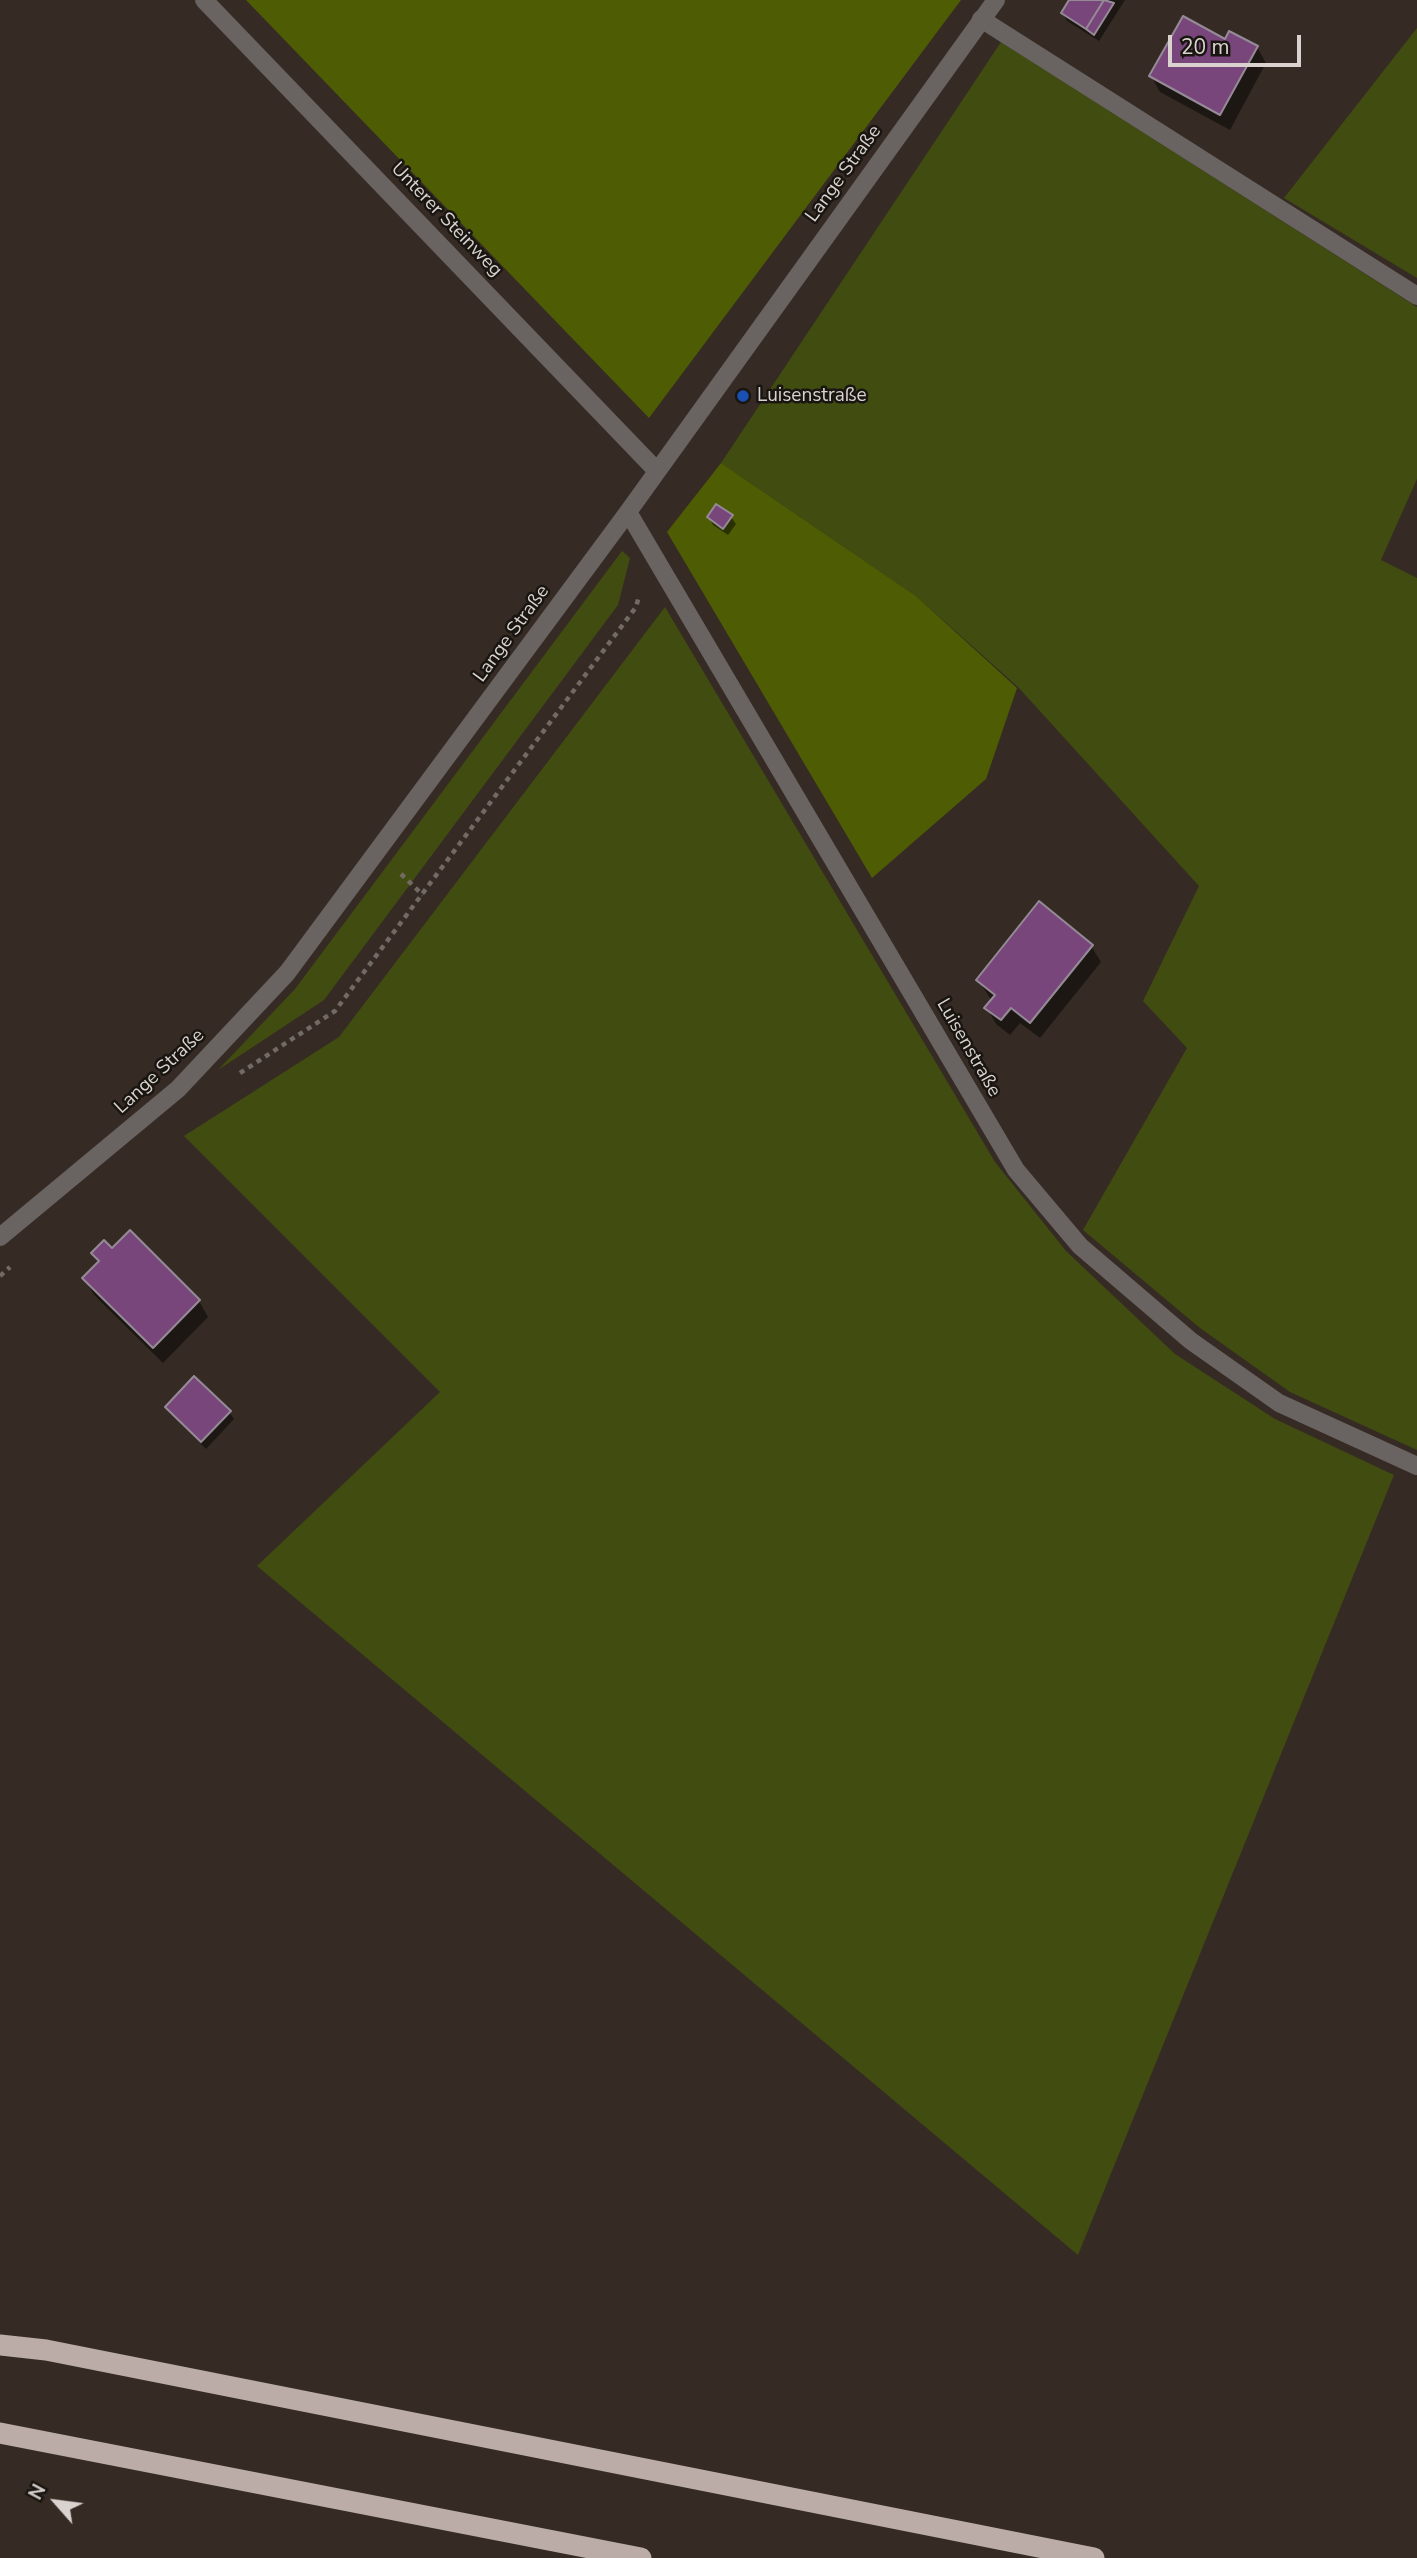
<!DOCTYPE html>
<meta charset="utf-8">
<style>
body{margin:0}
#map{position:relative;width:1417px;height:2558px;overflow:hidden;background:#352b24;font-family:"Nunito Sans",sans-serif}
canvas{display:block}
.north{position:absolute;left:21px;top:2467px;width:70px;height:70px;-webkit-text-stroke:5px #191511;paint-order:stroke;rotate:298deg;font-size:19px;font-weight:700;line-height:28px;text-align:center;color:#d9d2ce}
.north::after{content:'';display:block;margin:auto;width:24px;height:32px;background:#d9d2ce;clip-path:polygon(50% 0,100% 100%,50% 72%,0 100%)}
.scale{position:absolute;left:1168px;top:35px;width:133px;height:32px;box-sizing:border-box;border:4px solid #d9d2ce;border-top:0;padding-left:9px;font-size:21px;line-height:24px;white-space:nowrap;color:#d9d2ce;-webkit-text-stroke:5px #191511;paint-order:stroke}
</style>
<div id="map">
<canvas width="1417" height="2558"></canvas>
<div class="north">N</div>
<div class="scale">20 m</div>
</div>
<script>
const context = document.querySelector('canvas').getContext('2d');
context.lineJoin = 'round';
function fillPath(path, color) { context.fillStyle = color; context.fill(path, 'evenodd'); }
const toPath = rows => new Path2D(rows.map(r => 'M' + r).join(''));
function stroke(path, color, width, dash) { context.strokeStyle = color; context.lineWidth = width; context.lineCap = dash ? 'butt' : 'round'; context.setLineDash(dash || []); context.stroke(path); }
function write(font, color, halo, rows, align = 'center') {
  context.font = font + ' "Nunito Sans",sans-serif'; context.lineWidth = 5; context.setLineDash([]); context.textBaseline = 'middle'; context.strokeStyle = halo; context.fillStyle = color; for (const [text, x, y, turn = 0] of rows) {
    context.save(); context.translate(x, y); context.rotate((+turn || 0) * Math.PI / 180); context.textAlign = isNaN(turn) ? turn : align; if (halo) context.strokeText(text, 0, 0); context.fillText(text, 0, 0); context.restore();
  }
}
const green = toPath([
 [1417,28,1417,278,1284,198],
 [1001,42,1417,307,1417,479,1381,560,1417,578,1417,1450,1290,1392,1200,1328,1083,1230,1187,1048,1143,1001,1199,886,1018,687,916,596,721,463],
 [622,551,630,558,618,605,324,1000,218,1070,295,989],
 [665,607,995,1162,1066,1251,1175,1354,1275,1419,1394,1475,1078,2255,257,1566,440,1392,184,1136,339,1037]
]);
const forest = toPath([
 [246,0,961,0,649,418],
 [721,463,916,596,1017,688,986,779,872,878,667,532]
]);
const shadow = toPath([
 [1071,0,1125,0,1099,41,1067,21,1063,14],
 [1226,41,1257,47,1266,63,1230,130,1160,92,1151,76],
 [709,517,731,517,736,524,728,535,713,525],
 [1091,946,1101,962,1040,1038,1020,1023,1010,1035,996,1024,987,1008,992,1001,978,980],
 [112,1250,199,1301,208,1317,163,1363,94,1295,85,1279,99,1264,93,1253],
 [167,1408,229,1412,234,1419,206,1449]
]);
const building = toPath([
 [1069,0,1104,0,1086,29,1061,13,1069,0],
 [1104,0,1114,3,1094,35,1086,29,1104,0],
 [1183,16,1225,39,1229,31,1258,46,1220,115,1149,76,1183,16],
 [716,504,733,515,723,529,707,517,716,504],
 [1039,901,1093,945,1030,1023,1011,1008,1001,1020,984,1008,995,995,976,980,1039,901],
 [130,1230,200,1300,153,1348,82,1278,99,1261,91,1253,104,1240,112,1248,130,1230],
 [194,1376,231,1411,201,1442,165,1407,194,1376]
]);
const path = toPath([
 [401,874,423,895],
 [240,1073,335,1011,636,607,639,596],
 [0,1276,10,1267]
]);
const service = toPath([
 [981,19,1417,296]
]);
const minor = toPath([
 [204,0,657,471],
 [628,512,1016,1170,1080,1246,1191,1341,1279,1403,1417,1466],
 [0,1237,178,1089,287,973,628,512,996,0]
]);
const motorway = toPath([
 [0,2345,46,2350,1094,2558],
 [0,2433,641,2558]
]);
const markers = [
 [743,396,7,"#1a4fb4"]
];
const streetNames = [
 ["Lange Straße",844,174,-54],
 ["Unterer Steinweg",446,220,46],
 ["Lange Straße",512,634,-54],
 ["Luisenstraße",968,1048,60],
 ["Lange Straße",160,1072,-43]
];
const poiNames = [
 ["Luisenstraße",757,396]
];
fillPath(green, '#414c10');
fillPath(forest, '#4e5c04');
fillPath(shadow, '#0007');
fillPath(building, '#79467c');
stroke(building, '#958b96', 2);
stroke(path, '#726a64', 4.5, [5, 5]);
stroke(service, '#696361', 18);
stroke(minor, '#696361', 18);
stroke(motorway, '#bbaca8', 21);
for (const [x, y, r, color] of markers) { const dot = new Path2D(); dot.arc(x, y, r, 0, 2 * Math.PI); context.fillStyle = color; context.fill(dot); stroke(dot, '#191511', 2.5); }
write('19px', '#d9d2ce', '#191511', streetNames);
write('19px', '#d9d2ce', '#191511', poiNames, 'left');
</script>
